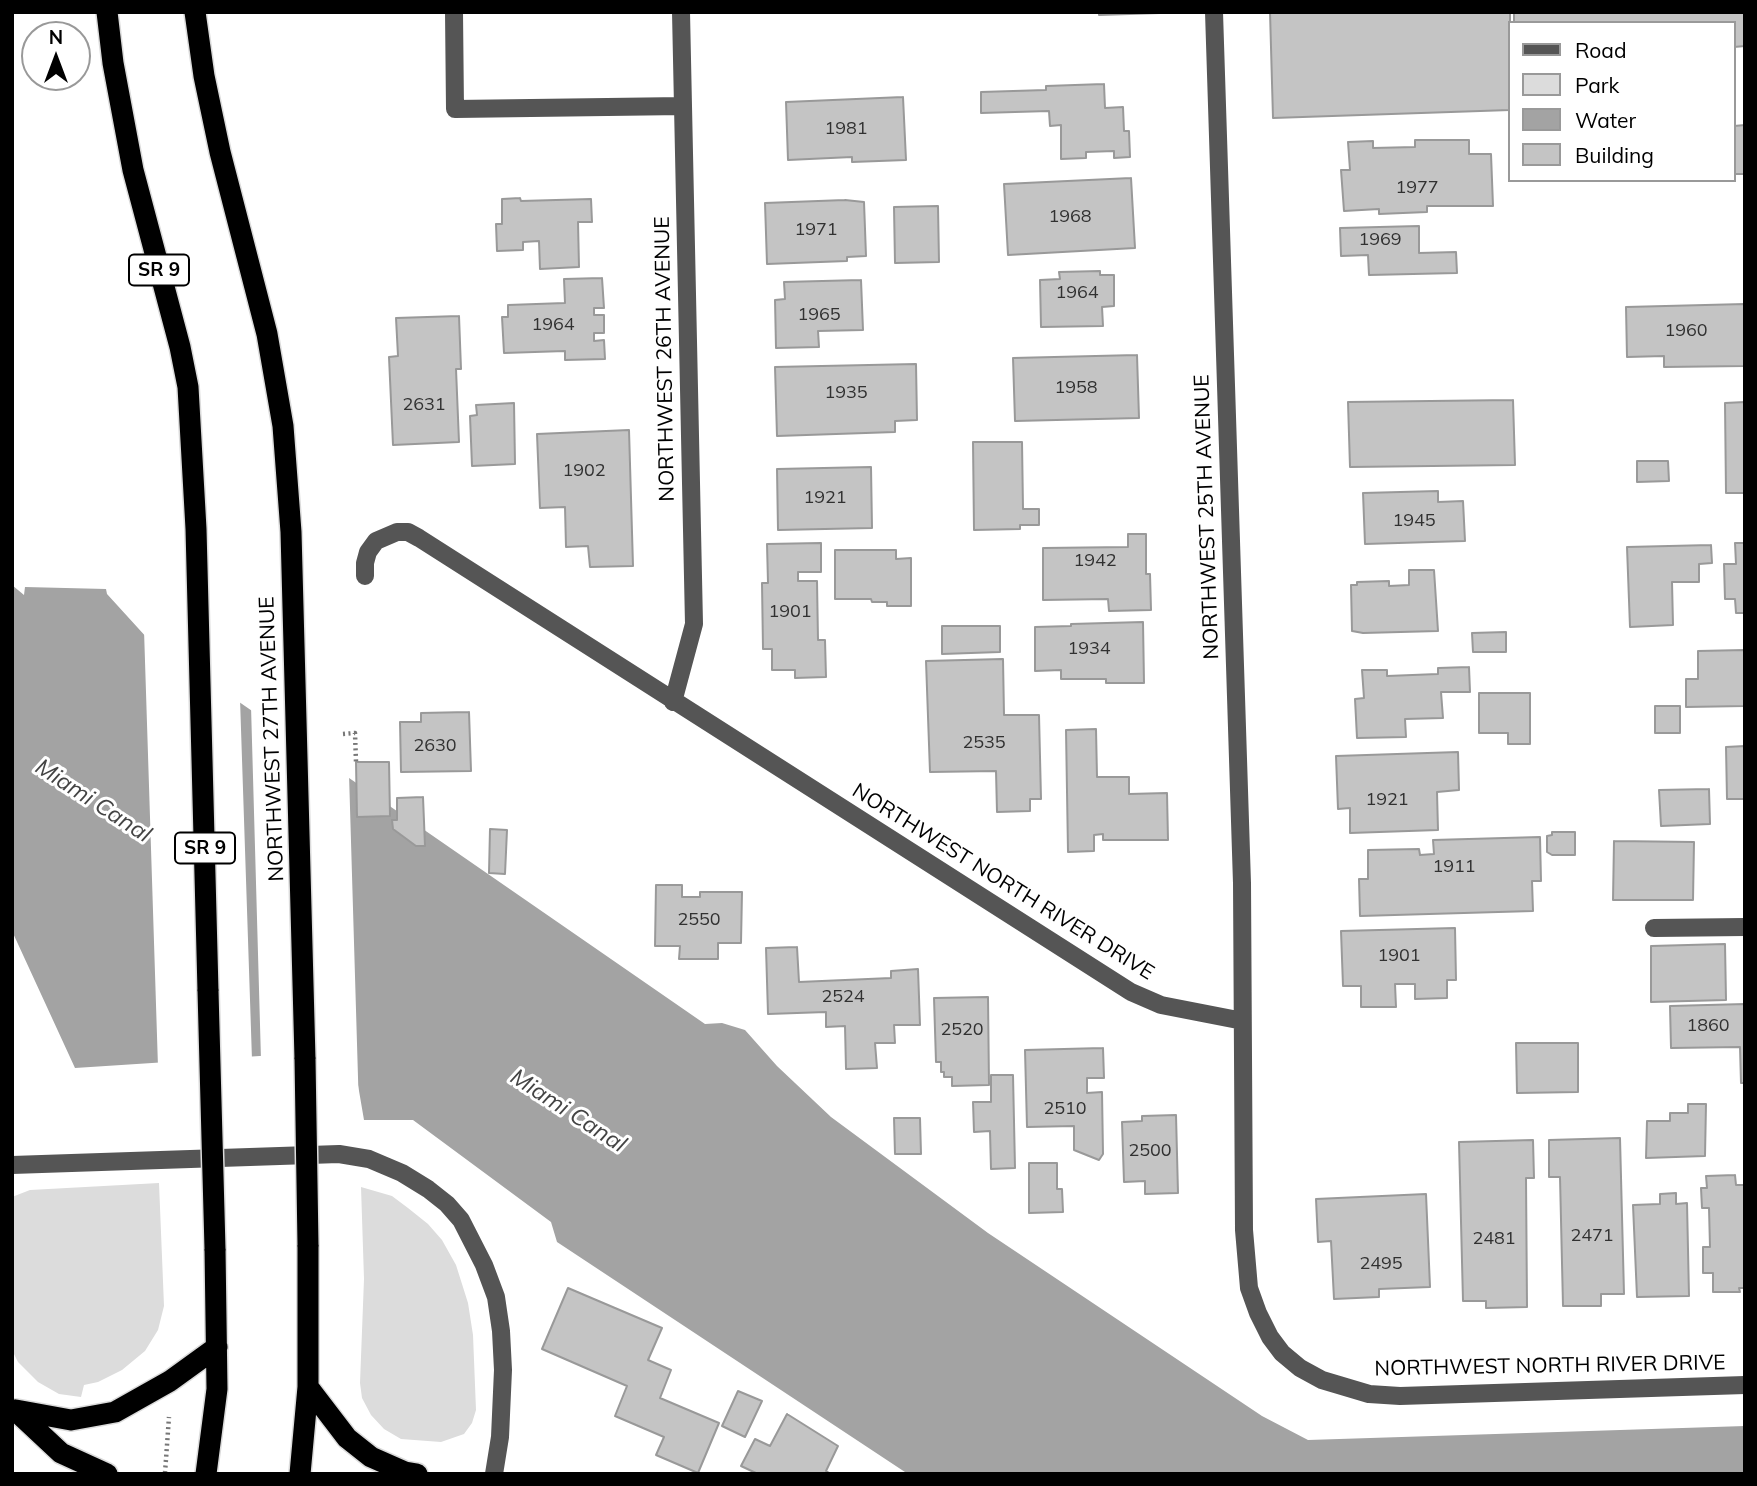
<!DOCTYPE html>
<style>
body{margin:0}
#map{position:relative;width:1757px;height:1486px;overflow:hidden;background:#fff;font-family:Mulish,sans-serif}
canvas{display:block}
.frame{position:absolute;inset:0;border:14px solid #000;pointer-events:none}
.legend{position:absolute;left:1508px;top:21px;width:228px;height:161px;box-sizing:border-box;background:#fff;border:2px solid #999;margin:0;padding:9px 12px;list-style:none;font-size:21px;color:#000}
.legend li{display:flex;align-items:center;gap:14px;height:35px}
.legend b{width:35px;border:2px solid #999}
.north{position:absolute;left:21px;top:21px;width:70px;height:70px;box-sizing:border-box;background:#fff;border:2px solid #999;border-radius:50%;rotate:0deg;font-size:19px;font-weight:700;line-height:28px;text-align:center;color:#000}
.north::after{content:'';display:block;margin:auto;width:24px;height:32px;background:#000;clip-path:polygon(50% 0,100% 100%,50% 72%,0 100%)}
</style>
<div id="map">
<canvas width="1757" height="1486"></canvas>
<div class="frame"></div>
<ul class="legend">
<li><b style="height:9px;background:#555"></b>Road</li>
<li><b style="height:19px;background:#dcdcdc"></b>Park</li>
<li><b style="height:19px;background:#a3a3a3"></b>Water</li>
<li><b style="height:19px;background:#c4c4c4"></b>Building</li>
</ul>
<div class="north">N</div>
</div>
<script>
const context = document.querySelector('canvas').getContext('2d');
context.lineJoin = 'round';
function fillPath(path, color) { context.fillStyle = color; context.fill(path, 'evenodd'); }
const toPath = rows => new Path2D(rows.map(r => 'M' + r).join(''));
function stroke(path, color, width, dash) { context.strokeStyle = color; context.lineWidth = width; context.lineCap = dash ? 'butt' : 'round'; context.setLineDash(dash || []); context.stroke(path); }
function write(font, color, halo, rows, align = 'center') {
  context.font = font + ' Mulish,sans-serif'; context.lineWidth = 6; context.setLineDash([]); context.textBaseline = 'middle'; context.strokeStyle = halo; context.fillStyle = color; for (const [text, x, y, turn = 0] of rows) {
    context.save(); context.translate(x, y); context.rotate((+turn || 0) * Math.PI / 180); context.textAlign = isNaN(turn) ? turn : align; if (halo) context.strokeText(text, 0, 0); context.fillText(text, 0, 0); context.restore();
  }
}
const green = toPath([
 [159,1183,164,1306,158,1330,145,1351,122,1370,98,1382,84,1385,81,1397,59,1394,38,1382,18,1362,12,1350,12,1197,30,1190],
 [361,1187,392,1196,408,1208,428,1224,442,1240,456,1265,468,1303,473,1335,476,1410,472,1423,464,1434,441,1442,401,1439,384,1429,371,1415,362,1398,360,1383,364,1279]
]);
const water = toPath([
 [12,585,24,595,25,587,106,589,107,594,148,639,705,1024,722,1023,745,1030,777,1066,831,1117,988,1233,1262,1416,1308,1440,1745,1426,1745,1474,908,1474,557,1242,551,1222,413,1120,364,1120,352,1050,75,1068,12,931]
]);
const pier = toPath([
 [144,630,240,699,252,1060,158,1067],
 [251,706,349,774,359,1111,349,1054,261,1060]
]);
const building = toPath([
 [1099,12,1160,12,1160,13,1099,15,1099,12],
 [1270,12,1510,12,1510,110,1273,118,1270,12],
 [1514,12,1745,12,1745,46,1734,47,1734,23,1514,23,1514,12],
 [1104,84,1105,108,1123,107,1124,131,1129,131,1130,157,1114,158,1114,151,1086,152,1086,158,1061,159,1061,125,1050,126,1049,111,981,113,981,92,1046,90,1046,86,1104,84],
 [903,97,906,160,852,162,852,157,788,160,786,102,903,97],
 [1745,125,1745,174,1734,174,1734,126,1745,125],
 [1415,140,1469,140,1469,154,1491,154,1493,206,1427,206,1427,212,1379,214,1379,209,1344,211,1341,170,1350,170,1348,142,1373,141,1373,148,1415,147,1415,140],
 [1131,178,1135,248,1008,255,1004,184,1131,178],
 [520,198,521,201,591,199,592,222,578,222,579,267,540,269,539,241,523,242,523,250,497,251,496,224,502,224,502,199,520,198],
 [845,200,864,202,866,256,847,257,847,261,767,264,765,203,845,200],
 [938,206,939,262,895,263,894,207,938,206],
 [1419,226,1419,253,1456,252,1457,273,1369,275,1368,255,1341,256,1340,228,1419,226],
 [1100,271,1100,275,1114,275,1114,306,1102,307,1103,326,1041,327,1040,280,1060,279,1059,272,1100,271],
 [602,278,604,308,594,308,594,315,604,315,604,333,594,333,594,341,604,340,605,359,565,360,565,351,504,353,502,317,508,317,508,305,565,303,564,279,602,278],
 [861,280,863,330,818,331,819,347,776,348,775,300,785,299,784,282,861,280],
 [1745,304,1745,366,1664,367,1664,356,1627,357,1626,307,1745,304],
 [459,316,461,369,456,369,459,442,393,445,389,357,398,356,396,318,459,316],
 [1137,355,1139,418,1015,421,1013,358,1137,355],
 [916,364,917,420,895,421,895,432,777,436,775,367,916,364],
 [1513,400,1515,465,1350,467,1348,402,1513,400],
 [1745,402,1745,493,1726,493,1725,403,1745,402],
 [514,403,515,464,472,466,470,416,477,415,476,405,514,403],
 [629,430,633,566,590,567,588,546,566,547,565,507,540,508,537,434,629,430],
 [973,442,1022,442,1023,509,1039,509,1039,525,1020,525,1020,529,974,530,973,442],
 [1637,461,1668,461,1669,481,1637,482,1637,461],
 [871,467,872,528,778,530,777,469,871,467],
 [1438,491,1438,502,1463,501,1465,541,1365,544,1363,493,1438,491],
 [1128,534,1146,534,1146,574,1150,574,1151,610,1109,611,1108,599,1043,600,1043,548,1128,547,1128,534],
 [821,543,821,572,798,572,798,581,817,581,818,640,825,640,826,677,795,678,795,670,772,670,772,649,763,649,762,583,768,583,767,544,821,543],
 [1735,543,1745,543,1745,613,1736,613,1735,599,1725,599,1724,564,1736,564,1735,543],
 [1711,545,1712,563,1699,564,1699,582,1672,582,1673,625,1630,627,1627,547,1711,545],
 [835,550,896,550,896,559,911,558,911,606,887,606,887,602,872,602,871,599,835,599,835,550],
 [1409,570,1434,570,1438,631,1363,633,1352,631,1351,585,1357,585,1357,582,1389,581,1389,586,1409,585,1409,570],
 [1143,622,1144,683,1106,683,1106,679,1061,679,1061,670,1035,671,1035,627,1071,626,1071,624,1143,622],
 [942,626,1000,626,1000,652,942,654,942,626],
 [1506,632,1506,652,1473,652,1472,633,1506,632],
 [1745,650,1745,706,1686,707,1686,679,1698,679,1698,651,1745,650],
 [1003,659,1004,715,1039,715,1041,799,1030,799,1030,811,997,812,996,771,930,772,926,661,1003,659],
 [1469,667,1470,692,1441,692,1443,718,1405,719,1406,737,1357,738,1355,699,1364,698,1362,670,1387,670,1387,676,1438,674,1438,668,1469,667],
 [1479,693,1530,693,1530,744,1508,744,1508,733,1479,733,1479,693],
 [1655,706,1680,706,1680,733,1655,733,1655,706],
 [469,712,471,771,401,772,400,722,421,722,421,713,469,712],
 [1096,729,1097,777,1129,777,1129,794,1167,793,1168,840,1103,840,1103,834,1094,835,1094,851,1068,852,1066,730,1096,729],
 [1745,746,1745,799,1727,799,1726,747,1745,746],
 [1458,752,1459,790,1437,792,1438,830,1350,833,1350,808,1338,809,1336,756,1458,752],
 [356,762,389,762,390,816,357,817,356,762],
 [1709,789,1710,824,1661,826,1659,790,1709,789],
 [423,797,425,846,416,846,393,829,392,820,397,820,397,798,423,797],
 [490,829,507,830,505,874,489,873,490,829],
 [1552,832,1575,832,1575,855,1552,855,1547,852,1547,836,1552,835,1552,832],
 [1540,837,1541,881,1532,881,1533,911,1360,916,1359,879,1368,879,1368,850,1419,849,1420,855,1434,854,1433,840,1540,837],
 [1614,841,1694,842,1693,900,1613,900,1614,841],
 [656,885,682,885,682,897,700,897,700,892,742,892,741,943,718,943,718,959,679,959,680,946,655,946,656,885],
 [1455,928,1456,980,1447,980,1447,998,1415,999,1415,984,1395,984,1396,1007,1361,1007,1361,986,1343,986,1341,931,1455,928],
 [1725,944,1726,1000,1651,1002,1651,946,1725,944],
 [797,947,799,982,891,978,891,971,918,969,920,1025,894,1025,895,1043,875,1043,877,1068,846,1069,845,1026,826,1027,826,1012,768,1014,766,948,797,947],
 [988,997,989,1085,952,1086,952,1077,944,1077,944,1072,941,1072,941,1062,936,1062,934,998,988,997],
 [1745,1004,1745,1083,1741,1083,1740,1047,1671,1048,1670,1006,1745,1004],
 [1516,1043,1578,1043,1578,1092,1517,1093,1516,1043],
 [1103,1048,1104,1078,1087,1078,1087,1093,1102,1092,1103,1154,1099,1160,1074,1150,1074,1126,1027,1127,1025,1050,1103,1048],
 [991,1075,1013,1075,1015,1168,991,1169,990,1131,974,1132,973,1102,991,1102,991,1075],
 [1688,1104,1706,1104,1705,1156,1646,1158,1647,1121,1670,1121,1670,1113,1688,1113,1688,1104],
 [1176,1115,1178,1193,1145,1194,1145,1181,1124,1182,1122,1122,1142,1121,1142,1116,1176,1115],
 [894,1118,920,1118,921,1154,895,1154,894,1118],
 [1620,1138,1624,1294,1601,1294,1601,1306,1563,1306,1560,1177,1549,1177,1549,1140,1620,1138],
 [1533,1140,1534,1178,1526,1178,1527,1307,1486,1308,1486,1301,1463,1301,1459,1142,1533,1140],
 [1029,1163,1057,1163,1057,1189,1062,1189,1063,1212,1029,1213,1029,1163],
 [1735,1175,1736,1185,1745,1185,1745,1288,1739,1288,1740,1292,1713,1292,1713,1273,1703,1273,1703,1247,1710,1247,1709,1208,1702,1208,1701,1188,1707,1188,1706,1176,1735,1175],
 [1676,1193,1676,1204,1687,1203,1689,1296,1637,1297,1633,1205,1660,1204,1660,1194,1676,1193],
 [1426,1194,1430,1287,1379,1289,1379,1297,1334,1299,1331,1241,1318,1242,1316,1199,1426,1194],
 [568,1288,662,1328,648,1360,671,1370,660,1398,719,1423,698,1473,656,1455,664,1437,615,1416,627,1386,542,1349,568,1288],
 [738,1391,762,1401,745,1437,722,1426,738,1391],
 [787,1414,838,1446,826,1471,831,1474,758,1474,741,1466,755,1439,770,1446,787,1414]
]);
const path = toPath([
 [343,734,355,733,356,762],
 [165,1473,169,1417]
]);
const minor = toPath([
 [454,12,455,109,683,106],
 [1214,12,1242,883,1244,1230,1249,1288,1258,1313,1270,1337,1282,1353,1300,1368,1322,1380,1369,1394,1400,1396,1745,1385],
 [365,576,365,563,368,552,376,541,397,532,408,532,419,538,1131,992,1161,1005,1243,1021],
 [673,702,694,624,681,12],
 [1654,928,1745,927],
 [12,1165,339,1154,369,1159,402,1173,428,1189,447,1204,461,1220,484,1265,496,1297,501,1331,503,1370,500,1437,494,1474]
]);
const highway = toPath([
 [107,12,113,63,133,170,180,347,188,387,196,529,208,991],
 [195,12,204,76,220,152,267,334,283,426,291,532,305,1059],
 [308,1387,347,1438,371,1457,405,1472,417,1474],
 [15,1410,61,1453,107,1474],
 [16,1410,71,1420,115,1412,170,1381,217,1347],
 [206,1474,217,1389,215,1249],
 [300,1474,308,1387,308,1245]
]);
const highwayBridge = toPath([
 [208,991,215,1249],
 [305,1059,308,1245]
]);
const numberNames = [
 ["1981",846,129],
 ["1977",1417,188],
 ["1968",1070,217],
 ["1971",816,230],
 ["1969",1380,240],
 ["1964",1077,293],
 ["1965",819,315],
 ["1964",553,325],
 ["1960",1686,331],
 ["1958",1076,388],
 ["1935",846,393],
 ["2631",424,405],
 ["1902",584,471],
 ["1921",825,498],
 ["1945",1414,521],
 ["1942",1095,561],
 ["1901",790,612],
 ["1934",1089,649],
 ["2535",984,743],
 ["2630",435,746],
 ["1921",1387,800],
 ["1911",1454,867],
 ["2550",699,920],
 ["1901",1399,956],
 ["2524",843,997],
 ["1860",1708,1026],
 ["2520",962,1030],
 ["2510",1065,1109],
 ["2500",1150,1151],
 ["2471",1592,1236],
 ["2481",1494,1239],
 ["2495",1381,1264]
];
const shields = [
 [159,270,60],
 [205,848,60]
];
const shieldNames = [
 ["SR 9",159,270],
 ["SR 9",205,848]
];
const streetNames = [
 ["NORTHWEST 26TH AVENUE",665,359,-91],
 ["NORTHWEST 25TH AVENUE",1207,517,-92],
 ["NORTHWEST 27TH AVENUE",272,739,-92],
 ["NORTHWEST NORTH RIVER DRIVE",1003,882,32],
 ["NORTHWEST NORTH RIVER DRIVE",1550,1366,-1]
];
const waterNames = [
 ["Miami Canal",93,801,33],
 ["Miami Canal",568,1111,33]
];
fillPath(green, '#dcdcdc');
fillPath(water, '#a3a3a3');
fillPath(pier, '#fff');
fillPath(building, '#c4c4c4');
stroke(building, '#999', 2);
stroke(highway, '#dbdbdb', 24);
stroke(path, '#777', 4.5, [2, 3.5]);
stroke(minor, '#555', 18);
stroke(highway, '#000', 21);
stroke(highwayBridge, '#dbdbdb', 24, []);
stroke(highwayBridge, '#000', 21);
write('18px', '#313131', null, numberNames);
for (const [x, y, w] of shields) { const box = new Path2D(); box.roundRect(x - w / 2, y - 15.5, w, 31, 5); context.fillStyle = '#fff'; context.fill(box); stroke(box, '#000', 2); }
write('bold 19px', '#000', null, shieldNames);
write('21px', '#000', '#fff', streetNames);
write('italic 23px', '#444', '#fff', waterNames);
</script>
